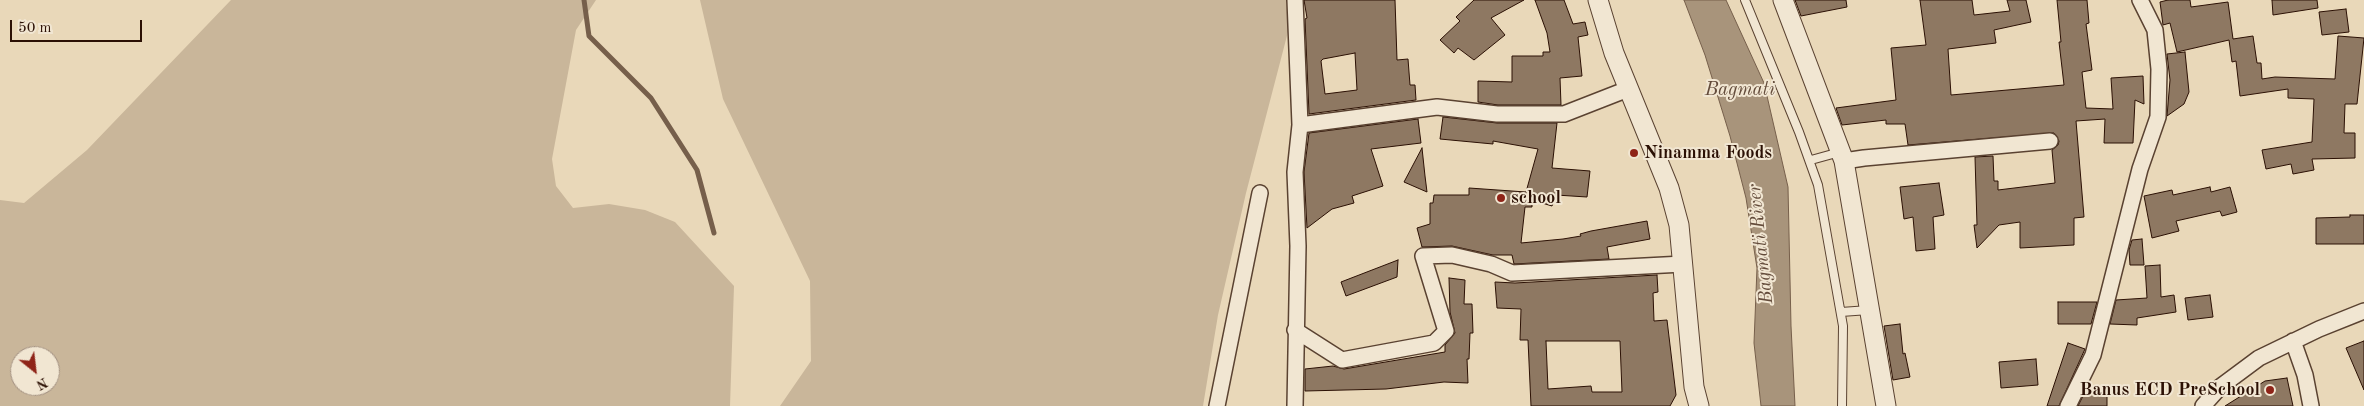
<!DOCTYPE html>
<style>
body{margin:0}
#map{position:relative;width:2364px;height:406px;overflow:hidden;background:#e9d8b9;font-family:"Old Standard TT",serif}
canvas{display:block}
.north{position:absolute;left:10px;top:346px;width:50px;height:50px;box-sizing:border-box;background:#f1e6d2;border:1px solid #a29080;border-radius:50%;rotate:151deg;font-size:14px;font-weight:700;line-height:20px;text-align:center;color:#2b1004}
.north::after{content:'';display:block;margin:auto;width:18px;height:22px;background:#8f2418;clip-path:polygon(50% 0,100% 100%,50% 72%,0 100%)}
.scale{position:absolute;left:10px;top:20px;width:132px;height:22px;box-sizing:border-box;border:2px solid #2b1004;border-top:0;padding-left:6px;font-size:15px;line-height:18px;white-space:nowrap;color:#2b1004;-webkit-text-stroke:4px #f1e6d2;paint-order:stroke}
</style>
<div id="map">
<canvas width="2364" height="406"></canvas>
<div class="north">N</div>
<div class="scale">50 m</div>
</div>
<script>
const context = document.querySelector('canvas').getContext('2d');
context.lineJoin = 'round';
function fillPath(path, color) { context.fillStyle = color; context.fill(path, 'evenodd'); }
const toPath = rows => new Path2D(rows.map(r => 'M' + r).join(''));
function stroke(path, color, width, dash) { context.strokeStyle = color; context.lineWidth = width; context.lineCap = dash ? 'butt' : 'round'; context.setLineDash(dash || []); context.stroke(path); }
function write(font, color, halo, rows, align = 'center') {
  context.font = font + ' "Old Standard TT",serif'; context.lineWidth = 4; context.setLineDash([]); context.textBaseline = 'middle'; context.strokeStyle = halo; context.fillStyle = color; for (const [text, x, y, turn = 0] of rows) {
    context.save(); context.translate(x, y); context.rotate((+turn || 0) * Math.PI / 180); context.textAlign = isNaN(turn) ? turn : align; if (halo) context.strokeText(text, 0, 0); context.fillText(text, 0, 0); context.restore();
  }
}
const green = toPath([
 [231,0,596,0,576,30,552,159,556,186,573,208,609,204,645,210,675,222,734,286,730,406,0,406,0,200,24,203,87,150],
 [20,356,50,356,50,386,20,386],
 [700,0,1286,0,1289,28,1246,193,1218,315,1203,406,780,406,811,361,810,281,723,99]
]);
const water = toPath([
 [1684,0,1726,0,1764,83,1788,187,1791,326,1795,406,1761,406,1754,343,1757,268,1746,198,1730,136,1705,55,1684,0]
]);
const stream = toPath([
 [584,0,589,36,651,98,697,170,714,233]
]);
const building = toPath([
 [1304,0,1395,0,1397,60,1408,59,1410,85,1415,85,1416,100,1309,114,1305,19,1307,18,1304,0],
 [1355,53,1357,90,1325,94,1321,61,1323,59,1355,53],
 [1474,0,1524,0,1491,18,1505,35,1474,60,1458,48,1454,53,1440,40,1460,21,1456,17,1474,0],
 [1535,0,1564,0,1573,24,1585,22,1588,35,1578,37,1582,76,1560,78,1561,105,1498,105,1478,102,1478,81,1512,82,1512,56,1543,56,1543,52,1550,52,1547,33,1535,0],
 [1795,0,1846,0,1847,7,1801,16,1795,0],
 [1920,0,1972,0,1974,15,2010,11,2007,0,2026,0,2031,22,1994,30,1996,43,1948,49,1951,95,2064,85,2059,42,2061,42,2057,0,2087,0,2089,23,2086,24,2092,70,2082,72,2086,108,2113,109,2111,78,2143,76,2144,104,2135,100,2133,143,2104,143,2105,119,2076,121,2084,217,2074,218,2074,245,2020,248,2020,222,1999,225,1977,248,1974,225,1977,225,1975,157,1993,156,1994,181,1998,181,1998,190,2055,183,2052,150,2058,145,2059,141,2054,133,1908,145,1905,124,1886,124,1886,120,1842,125,1836,108,1896,100,1891,48,1926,45,1920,0],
 [2168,0,2190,0,2191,7,2228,2,2233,39,2253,36,2257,63,2261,63,2262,79,2275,77,2335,79,2338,36,2364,38,2357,104,2345,104,2344,133,2355,133,2355,158,2312,159,2314,170,2293,174,2291,164,2266,169,2262,150,2312,142,2314,99,2288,98,2288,89,2240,96,2236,61,2232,62,2229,40,2177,52,2170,23,2163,25,2160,2,2168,0],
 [2272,0,2317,0,2318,8,2273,15,2272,0],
 [2346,9,2349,32,2322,35,2319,12,2346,9],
 [2185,52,2189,92,2184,104,2167,116,2170,80,2167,54,2185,52],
 [1443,117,1497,123,1557,123,1552,168,1590,171,1587,197,1556,195,1552,206,1532,200,1532,207,1525,207,1521,243,1563,239,1581,236,1580,234,1591,231,1647,221,1650,239,1607,247,1609,259,1514,264,1512,255,1493,255,1452,246,1422,247,1417,228,1430,224,1430,203,1433,203,1434,195,1469,195,1469,188,1526,192,1538,149,1493,141,1493,144,1440,139,1443,117],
 [1418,119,1421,143,1371,149,1383,186,1352,196,1354,203,1332,209,1307,228,1304,172,1309,133,1418,119],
 [1422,148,1425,176,1427,192,1404,182,1422,148],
 [1939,183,1944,215,1933,217,1935,249,1916,251,1913,217,1904,219,1900,187,1939,183],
 [2210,187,2211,192,2230,187,2237,212,2222,216,2220,211,2176,221,2179,231,2152,238,2144,196,2172,190,2173,195,2210,187],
 [2350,215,2364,215,2364,244,2316,244,2316,218,2350,217,2350,215],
 [2142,239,2144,265,2130,265,2129,250,2132,240,2142,239],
 [1398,260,1397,277,1346,296,1341,282,1398,260],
 [2160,265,2161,297,2174,295,2176,312,2137,318,2137,325,2110,324,2116,300,2147,298,2145,266,2160,265],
 [1657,275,1658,292,1653,293,1654,321,1667,320,1676,395,1670,406,1531,406,1528,340,1520,340,1521,309,1497,308,1495,282,1515,283,1657,275],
 [1546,341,1620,341,1622,392,1592,392,1591,386,1548,389,1546,341],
 [1449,278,1465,280,1464,304,1472,304,1473,333,1470,333,1469,359,1467,359,1468,383,1444,382,1386,389,1305,391,1305,369,1333,366,1344,369,1445,352,1445,345,1455,333,1450,312,1449,278],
 [2210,295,2213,317,2188,320,2185,298,2210,295],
 [2058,302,2097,302,2091,324,2058,324,2058,302],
 [1900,324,1903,354,1905,353,1910,377,1893,380,1884,326,1900,324],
 [2364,341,2364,390,2346,348,2364,341],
 [2068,343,2085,349,2059,406,2047,406,2068,343],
 [2036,359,2038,385,2001,388,1999,362,2036,359],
 [2287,378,2293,406,2225,406,2265,381,2287,378],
 [2084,394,2107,396,2107,406,2078,406,2084,394]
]);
const service = toPath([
 [1745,0,1799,132,1818,185,1843,326,1842,406],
 [1811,160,1840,152],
 [1841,312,1869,310]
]);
const minor = toPath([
 [1295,0,1300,125,1295,172,1298,246,1295,406],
 [1300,125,1437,107,1497,114,1564,114,1628,89],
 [1844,161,1864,158,2050,141],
 [1295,330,1342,360,1434,343,1446,331,1423,256,1452,255,1491,264,1512,273,1683,264],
 [2293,341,2305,375,2311,406],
 [1217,406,1260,193],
 [2068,406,2093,355,2140,169,2158,117,2159,69,2155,30,2140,0],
 [2203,406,2220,387,2259,358,2319,329,2364,311]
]);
const tertiary = toPath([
 [1598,0,1614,53,1669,188,1679,225,1694,387,1699,406],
 [1783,0,1844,161,1886,406]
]);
const markers = [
 [1634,153,5,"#8f2418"],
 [1501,198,5,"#8f2418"],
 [2270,390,5,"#8f2418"]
];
const poiNames = [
 ["Ninamma Foods",1644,153],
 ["school",1511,198],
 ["Banus ECD PreSchool",2260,390,"right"]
];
const waterNames = [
 ["Bagmati",1740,90],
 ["Bagmati River",1761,244,-96]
];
fillPath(green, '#c9b69a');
fillPath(water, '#a8947b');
stroke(water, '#765f4b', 1);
stroke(stream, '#765f4b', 5);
fillPath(building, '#8e7862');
stroke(building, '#2b1004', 1);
stroke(service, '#5a4231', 10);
stroke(minor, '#5a4231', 18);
stroke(tertiary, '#5a4231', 21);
stroke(service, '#f1e6d2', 8);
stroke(minor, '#f1e6d2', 15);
stroke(tertiary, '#f1e6d2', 19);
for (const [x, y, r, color] of markers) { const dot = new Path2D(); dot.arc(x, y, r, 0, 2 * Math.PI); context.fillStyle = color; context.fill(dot); stroke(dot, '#f1e6d2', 2); }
write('bold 18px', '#2b1004', '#f1e6d2', poiNames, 'left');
write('italic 19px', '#634b3a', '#f1e6d2', waterNames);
</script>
